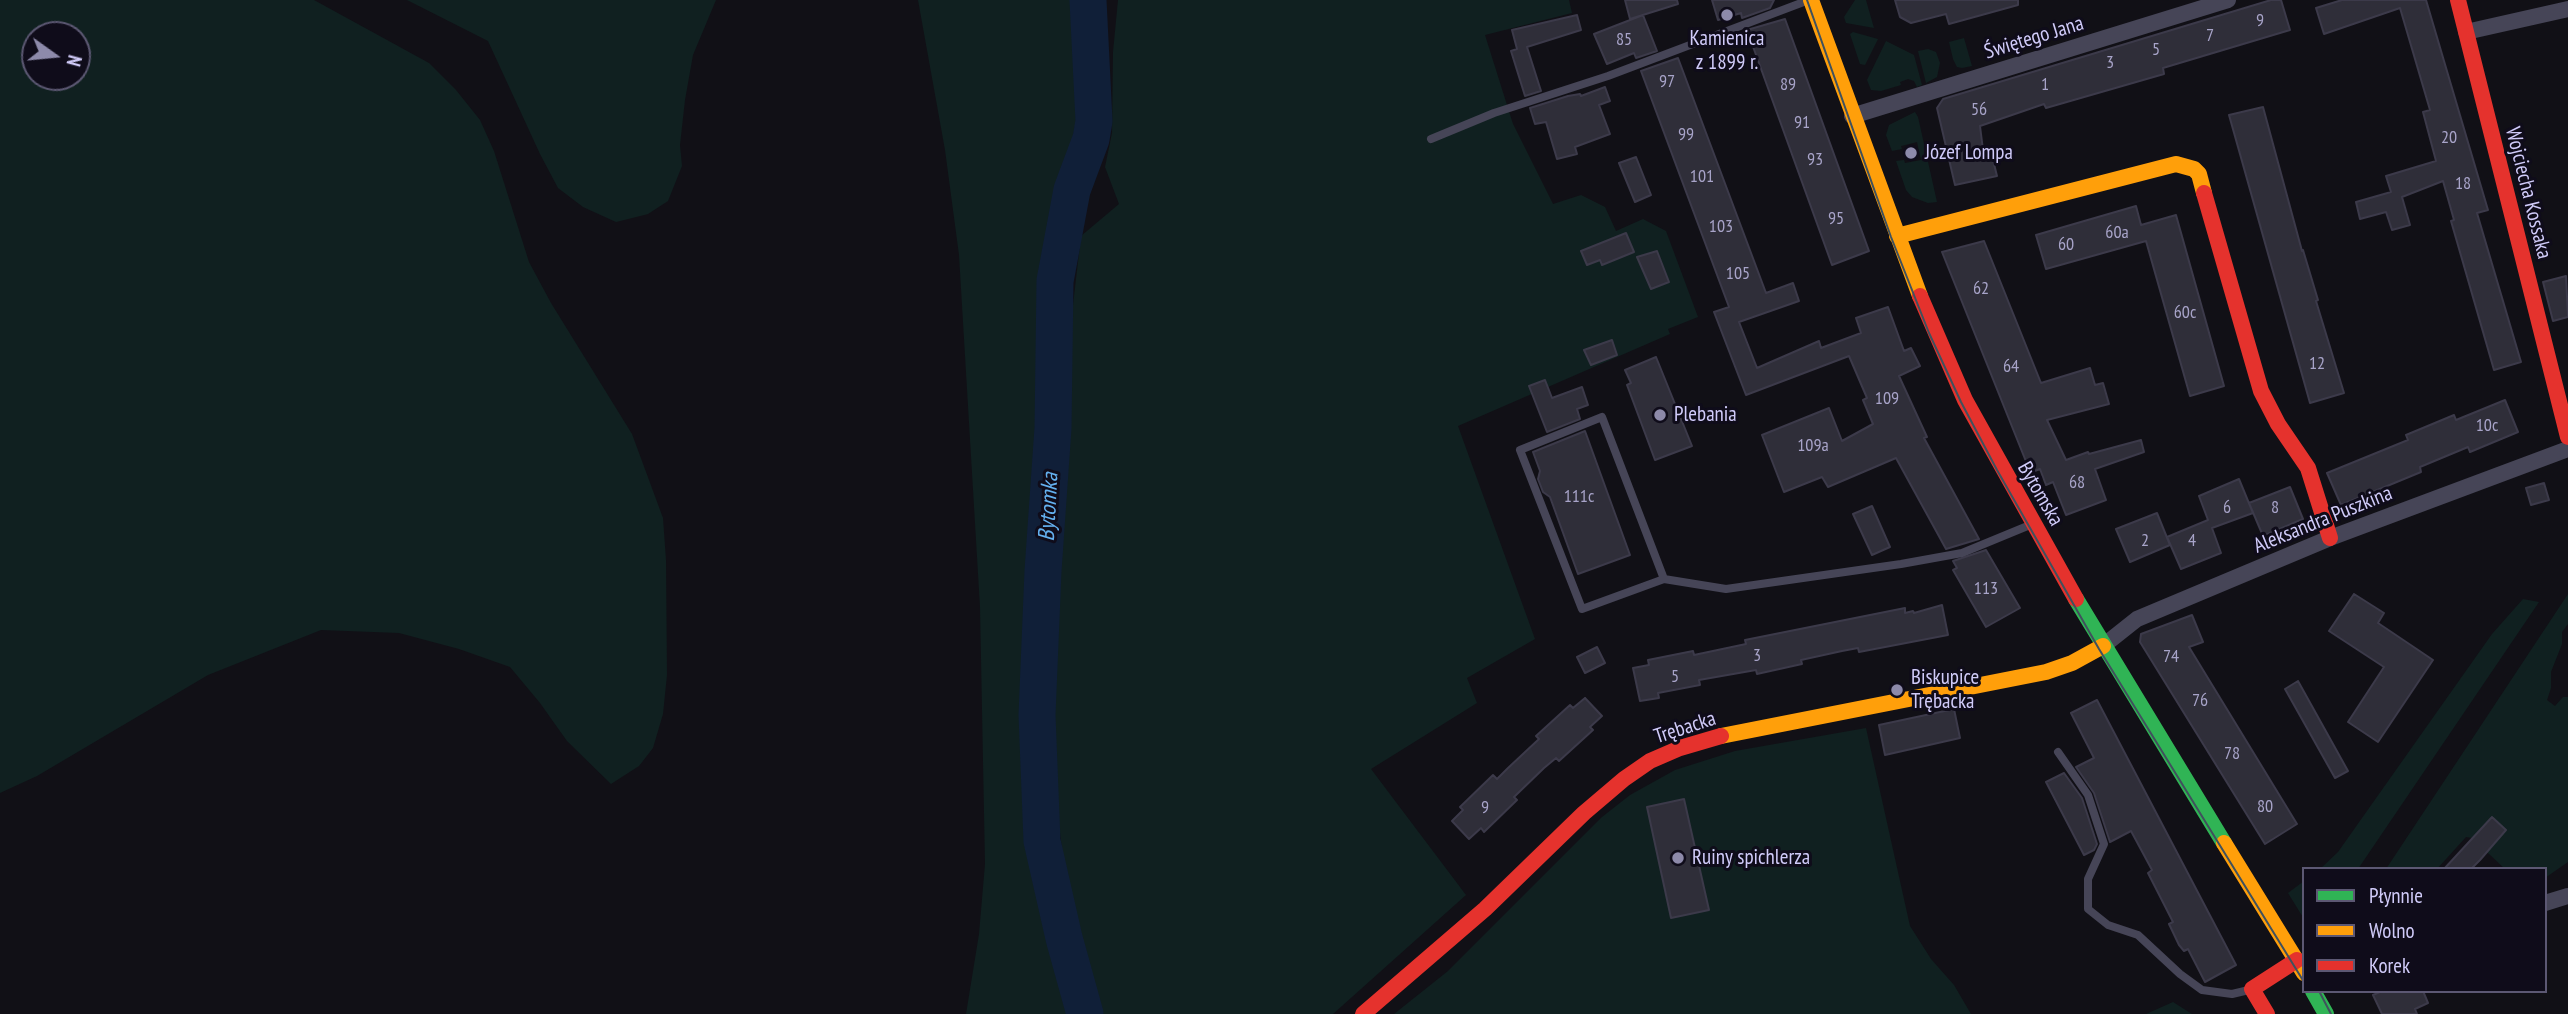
<!DOCTYPE html>
<meta charset="utf-8">
<style>
body{margin:0}
#map{position:relative;width:2568px;height:1014px;overflow:hidden;background:#111016;font-family:"PT Sans Narrow",sans-serif}
canvas{display:block}
.legend{position:absolute;left:2302px;top:867px;width:245px;height:126px;box-sizing:border-box;background:#0f0c1a;border:2px solid #5c5873;margin:0;padding:9px 12px;list-style:none;font-size:21px;color:#d0cbf9}
.legend li{display:flex;align-items:center;gap:14px;height:35px}
.legend b{width:35px;border:2px solid #5c5873}
.north{position:absolute;left:21px;top:21px;width:70px;height:70px;box-sizing:border-box;background:#0f0c1a;border:2px solid #5c5873;border-radius:50%;rotate:105deg;font-size:19px;font-weight:700;line-height:28px;text-align:center;color:#d0cbf9}
.north::after{content:'';display:block;margin:auto;width:24px;height:32px;background:#8d8aaa;clip-path:polygon(50% 0,100% 100%,50% 72%,0 100%)}
</style>
<div id="map">
<canvas width="2568" height="1014"></canvas>
<ul class="legend">
<li><b style="height:9px;background:#30b455"></b>Płynnie</li>
<li><b style="height:9px;background:#ff9f0a"></b>Wolno</li>
<li><b style="height:9px;background:#e5322d"></b>Korek</li>
</ul>
<div class="north">N</div>
</div>
<script>
const context = document.querySelector('canvas').getContext('2d');
context.lineJoin = 'round';
function fillPath(path, color) { context.fillStyle = color; context.fill(path, 'evenodd'); }
const toPath = rows => new Path2D(rows.map(r => 'M' + r).join(''));
function stroke(path, color, width, dash) { context.strokeStyle = color; context.lineWidth = width; context.lineCap = dash ? 'butt' : 'round'; context.setLineDash(dash || []); context.stroke(path); }
function write(font, color, halo, rows, align = 'center') {
  context.font = font + ' "PT Sans Narrow",sans-serif'; context.lineWidth = 6; context.setLineDash([]); context.textBaseline = 'middle'; context.strokeStyle = halo; context.fillStyle = color; for (const [text, x, y, turn = 0] of rows) {
    context.save(); context.translate(x, y); context.rotate((+turn || 0) * Math.PI / 180); context.textAlign = isNaN(turn) ? turn : align; if (halo) context.strokeText(text, 0, 0); context.fillText(text, 0, 0); context.restore();
  }
}
const green = toPath([
 [0,0,314,0,429,63,456,90,480,120,494,151,529,262,551,303,632,434,663,518,666,560,667,675,663,714,653,748,639,766,611,784,567,741,540,703,510,667,459,649,399,633,321,630,208,675,37,776,0,793],
 [35,35,77,35,77,77,35,77],
 [407,0,716,0,693,55,685,100,680,145,682,166,668,201,648,214,616,222,583,207,558,188,540,154,488,41],
 [918,0,1079,0,1082,94,1069,155,1048,225,1038,281,1037,314,1042,385,1029,582,1030,744,1036,846,1077,1014,966,1014,979,934,985,864,980,607,959,255,945,150],
 [1118,0,1569,0,1572,13,1485,35,1513,124,1553,204,1581,195,1605,207,1616,231,1643,219,1666,231,1698,317,1668,329,1670,334,1458,426,1535,639,1467,678,1477,703,1371,769,1466,895,1333,1014,1096,1014,1065,874,1054,784,1051,702,1063,391,1081,236,1119,204,1105,167,1112,133,1113,52],
 [1855,0,1866,0,1874,28,1846,23,1844,17],
 [1853,32,1878,39,1865,65,1860,64,1850,34],
 [1964,38,1972,66,1962,68,1957,67,1953,59,1949,42],
 [1886,41,1914,55,1922,85,1917,87,1914,81,1908,79,1900,82,1901,85,1881,91,1871,90,1867,80],
 [1928,49,1936,52,1940,63,1937,77,1926,83,1918,51],
 [1915,112,1918,117,1937,202,1928,203,1912,197,1906,190,1896,161,1904,160,1905,163,1921,160,1917,142,1901,146,1902,149,1892,151,1886,135,1889,125],
 [2568,594,2568,624,2562,632,2562,644,2551,672,2551,688,2547,700,2555,706,2563,697,2568,697,2568,862,2545,878,2545,869,2505,869,2472,838,2466,837,2437,869,2386,869],
 [2523,599,2539,602,2358,869,2320,869,2338,852,2492,634],
 [1866,728,1910,926,1931,959,1954,985,1971,1014,1394,1014,1448,971,1602,817,1630,795,1675,770,1735,751],
 [2304,881,2304,919,2288,893],
 [2173,1002,2192,1014,2146,1014]
]);
const river = toPath([
 [1085,1014,1064,938,1042,841,1037,715,1043,571,1053,428,1055,281,1072,190,1091,139,1094,121,1088,0]
]);
const building = toPath([
 [1625,0,1677,0,1678,4,1630,19,1625,0],
 [1712,0,1774,0,1770,8,1742,18,1741,13,1718,20,1712,0],
 [1895,0,2018,0,2018,5,1949,24,1946,14,1911,23,1900,17,1895,0],
 [2271,0,2281,0,2290,30,2163,68,2164,74,2046,108,2044,104,1980,126,1984,158,1992,156,1997,176,1955,185,1937,108,1943,99,2271,0],
 [2342,0,2426,0,2488,210,2477,213,2521,362,2494,370,2451,221,2454,220,2443,181,2402,197,2410,225,2392,230,2386,212,2360,219,2356,202,2391,192,2386,176,2436,161,2423,112,2430,110,2400,8,2324,34,2316,8,2342,0],
 [1577,15,1581,30,1527,47,1541,91,1525,96,1511,51,1517,49,1512,30,1577,15],
 [1643,15,1657,51,1636,58,1634,53,1607,64,1594,34,1643,15],
 [1785,19,1869,251,1832,265,1747,30,1785,19],
 [1678,58,1766,293,1793,283,1799,301,1739,322,1757,368,1819,341,1821,348,1861,333,1856,318,1888,307,1904,351,1911,348,1920,366,1899,376,1927,437,1924,438,1979,539,1946,549,1896,458,1828,487,1822,477,1784,492,1762,435,1829,408,1842,441,1873,424,1863,400,1867,398,1849,356,1746,395,1714,312,1729,307,1641,71,1678,58],
 [1605,87,1610,101,1599,105,1610,134,1575,147,1577,154,1557,159,1546,122,1535,124,1530,108,1568,96,1580,94,1581,96,1605,87],
 [2263,107,2302,251,2303,250,2318,300,2316,301,2344,393,2310,403,2229,115,2263,107],
 [1636,157,1651,195,1635,202,1619,163,1636,157],
 [2136,206,2141,225,2176,215,2224,386,2190,396,2146,241,2046,269,2036,235,2136,206],
 [1626,233,1634,252,1602,265,1600,260,1587,265,1581,251,1626,233],
 [1984,241,2041,383,2090,368,2095,385,2103,383,2109,404,2047,420,2066,460,2088,452,2089,454,2141,440,2144,452,2095,469,2106,500,2066,515,2053,482,2046,485,2040,469,2032,472,2025,459,1942,252,1984,241],
 [1657,251,1669,282,1651,289,1637,257,1657,251],
 [2566,276,2568,317,2553,321,2543,282,2566,276],
 [1612,340,1617,355,1591,365,1584,350,1612,340],
 [1656,357,1692,446,1655,460,1627,385,1631,383,1625,370,1656,357],
 [1545,380,1552,398,1582,387,1588,405,1577,409,1580,419,1547,432,1529,386,1545,380],
 [2505,400,2518,432,2470,452,2468,447,2420,467,2421,472,2341,505,2327,473,2408,440,2406,435,2454,415,2456,420,2505,400],
 [1585,431,1630,555,1578,574,1550,497,1543,492,1538,479,1540,471,1533,452,1585,431],
 [2239,479,2253,513,2212,528,2221,553,2181,569,2167,537,2208,520,2199,496,2239,479],
 [2544,483,2549,500,2531,505,2526,488,2544,483],
 [2290,487,2303,519,2263,536,2249,503,2290,487],
 [1872,506,1890,547,1872,555,1853,514,1872,506],
 [2157,513,2170,545,2130,562,2116,529,2157,513],
 [1986,550,2020,608,1986,627,1953,570,1957,568,1953,561,1986,550],
 [2354,594,2384,613,2378,623,2433,660,2378,742,2348,722,2384,667,2329,631,2354,594],
 [1942,605,1948,635,1859,652,1858,648,1842,651,1801,660,1802,664,1757,674,1756,670,1699,680,1700,685,1658,693,1659,698,1640,701,1633,668,1649,665,1648,660,1693,651,1694,655,1746,644,1745,640,1905,608,1905,613,1913,611,1914,613,1942,605],
 [2192,615,2203,642,2189,647,2297,824,2265,844,2140,642,2141,634,2192,615],
 [1597,647,1605,663,1585,673,1577,657,1597,647],
 [2298,681,2348,771,2335,778,2285,689,2298,681],
 [1585,698,1602,716,1590,727,1593,730,1559,761,1556,758,1544,768,1514,797,1517,800,1484,832,1481,828,1469,839,1452,821,1463,810,1460,807,1493,775,1497,779,1508,768,1539,739,1536,736,1570,705,1573,708,1585,698],
 [2097,700,2236,965,2205,982,2188,949,2184,951,2179,945,2169,924,2173,922,2148,873,2152,870,2131,831,2110,842,2094,793,2076,767,2094,758,2071,713,2097,700],
 [1954,709,1960,738,1885,755,1879,725,1954,709],
 [2064,773,2082,798,2097,844,2094,850,2084,855,2046,782,2064,773],
 [1684,799,1709,910,1671,918,1647,807,1684,799],
 [2492,817,2506,830,2480,860,2471,869,2444,869,2492,817],
 [2382,991,2423,991,2428,1003,2415,1009,2417,1014,2382,1014,2373,995,2382,991]
]);
const lane = toPath([
 [1431,139,1494,113,1608,76,1809,0],
 [1664,579,1582,609,1520,450,1602,417,1664,579,1726,589,1901,564,1962,553,2030,525],
 [2058,752,2088,795,2104,844,2088,879,2088,909,2108,925,2138,935,2180,974,2202,990,2232,994,2249,990]
]);
const street = toPath([
 [2466,32,2568,9],
 [1852,116,2228,0],
 [2103,646,2137,619,2330,538,2568,449],
 [2545,903,2568,896]
]);
const fast = toPath([
 [2076,599,2224,843],
 [2313,991,2326,1014]
]);
const slow = toPath([
 [1811,0,1920,296],
 [1897,236,2176,164,2194,169,2199,174,2204,193],
 [1721,736,2046,672,2072,663,2103,646],
 [2224,843,2304,973]
]);
const jam = toPath([
 [2458,0,2568,437],
 [2204,193,2261,391,2278,424,2308,468,2330,538],
 [1920,296,1965,400,2076,599],
 [1363,1014,1485,909,1584,813,1624,779,1650,761,1680,748,1721,736],
 [2267,1014,2252,989,2297,960]
]);
const tram = toPath([
 [1807,0,1891,237,1929,333,1961,402,1997,470,2099,649,2304,982],
 [2319,991,2331,1014]
]);
const markers = [
 [1727,15,7,"#8d8aaa"],
 [1911,153,7,"#8d8aaa"],
 [1660,415,7,"#8d8aaa"],
 [1897,690,7,"#8d8aaa"],
 [1678,858,7,"#8d8aaa"]
];
const numberNames = [
 ["9",2260,21],
 ["7",2210,36],
 ["85",1624,40],
 ["5",2156,50],
 ["3",2110,63],
 ["97",1667,82],
 ["89",1788,85],
 ["1",2045,85],
 ["56",1979,110],
 ["91",1802,123],
 ["99",1686,135],
 ["20",2449,138],
 ["93",1815,160],
 ["101",1702,177],
 ["18",2463,184],
 ["95",1836,219],
 ["103",1721,227],
 ["60a",2117,233],
 ["60",2066,245],
 ["105",1738,274],
 ["62",1981,289],
 ["60c",2185,313],
 ["12",2317,364],
 ["64",2011,367],
 ["109",1887,399],
 ["10c",2487,426],
 ["109a",1813,446],
 ["68",2077,483],
 ["111c",1579,497],
 ["6",2227,508],
 ["8",2275,508],
 ["2",2145,541],
 ["4",2192,541],
 ["113",1986,589],
 ["3",1757,656],
 ["74",2171,657],
 ["5",1675,677],
 ["76",2200,701],
 ["78",2232,754],
 ["80",2265,807],
 ["9",1485,808]
];
const streetNames = [
 ["Świętego Jana",2034,38,-17],
 ["Wojciecha Kossaka",2528,193,76],
 ["Bytomska",2040,494,60],
 ["Aleksandra Puszkina",2323,520,-22],
 ["Trębacka",1685,728,-18]
];
const poiNames = [
 ["Kamienica",1727,39,"center"],
 ["z 1899 r.",1727,63,"center"],
 ["Józef Lompa",1925,153],
 ["Plebania",1674,415],
 ["Biskupice",1911,678],
 ["Trębacka",1911,702],
 ["Ruiny spichlerza",1692,858]
];
const waterNames = [
 ["Bytomka",1049,507,-87]
];
fillPath(green, '#102020');
stroke(river, '#101f38', 37);
fillPath(building, '#2f2e39');
stroke(building, '#3c3a4a', 2);
stroke(lane, '#464557', 8);
stroke(street, '#464557', 16);
stroke(fast, '#30b455', 16);
stroke(slow, '#ff9f0a', 16);
stroke(jam, '#e5322d', 16);
stroke(tram, '#40515d', 2);
for (const [x, y, r, color] of markers) { const dot = new Path2D(); dot.arc(x, y, r, 0, 2 * Math.PI); context.fillStyle = color; context.fill(dot); stroke(dot, '#0f0c1a', 2.5); }
write('18px', '#a8a4c9', null, numberNames);
write('21px', '#d0cbf9', '#0f0c1a', streetNames);
write('21px', '#d0cbf9', '#0f0c1a', poiNames, 'left');
write('italic 23px', '#64b0ef', '#0f0c1a', waterNames);
</script>
